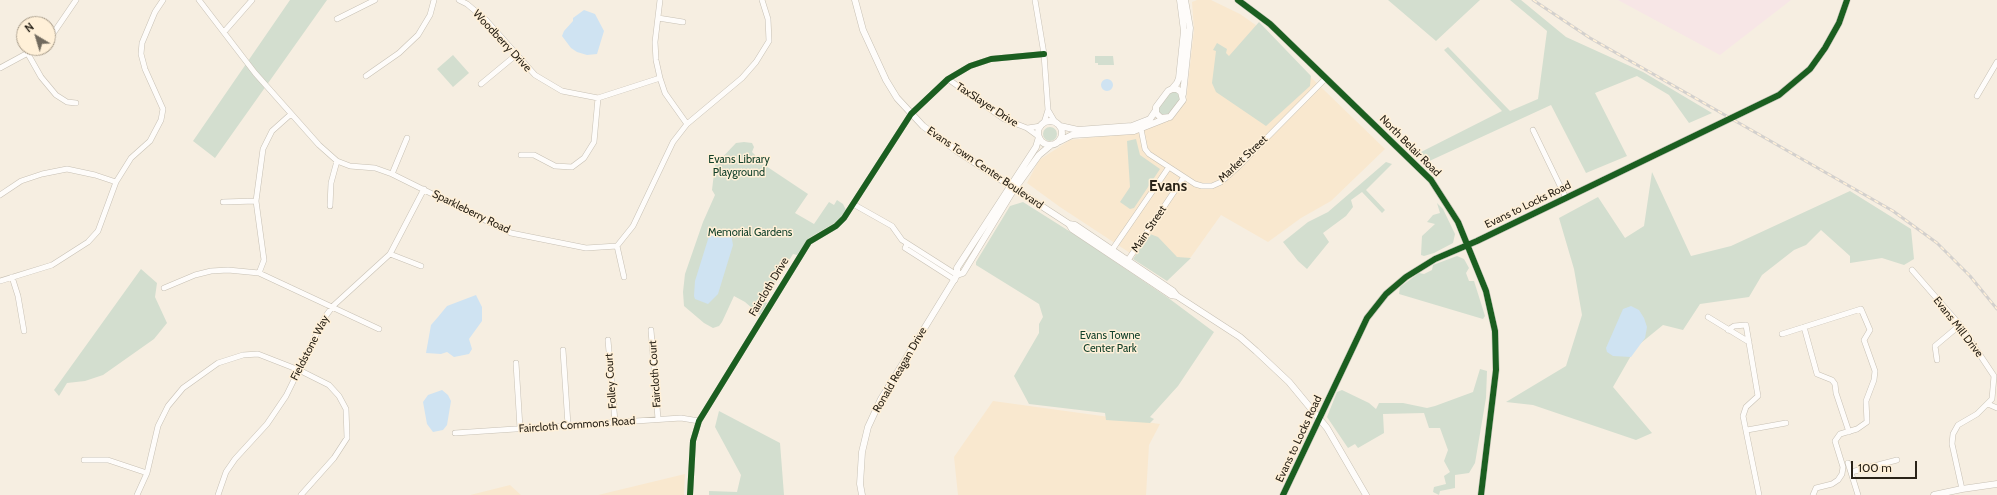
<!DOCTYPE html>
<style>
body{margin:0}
#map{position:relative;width:1997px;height:495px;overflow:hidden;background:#f6eee1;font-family:Cabin,sans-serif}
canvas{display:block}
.north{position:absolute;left:16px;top:16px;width:40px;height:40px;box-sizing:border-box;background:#fff0d8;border:1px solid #aa9e8b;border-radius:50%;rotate:322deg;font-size:11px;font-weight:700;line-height:16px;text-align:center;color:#2a2318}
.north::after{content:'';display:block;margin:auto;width:14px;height:18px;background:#716a5e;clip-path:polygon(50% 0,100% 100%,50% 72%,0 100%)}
.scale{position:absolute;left:1851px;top:461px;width:66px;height:18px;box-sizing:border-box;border:2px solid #2a2318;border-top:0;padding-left:5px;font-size:12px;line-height:14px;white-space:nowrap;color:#2a2318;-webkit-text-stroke:3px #fff0d8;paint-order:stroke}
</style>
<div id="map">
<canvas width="1997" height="495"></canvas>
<div class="north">N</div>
<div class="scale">100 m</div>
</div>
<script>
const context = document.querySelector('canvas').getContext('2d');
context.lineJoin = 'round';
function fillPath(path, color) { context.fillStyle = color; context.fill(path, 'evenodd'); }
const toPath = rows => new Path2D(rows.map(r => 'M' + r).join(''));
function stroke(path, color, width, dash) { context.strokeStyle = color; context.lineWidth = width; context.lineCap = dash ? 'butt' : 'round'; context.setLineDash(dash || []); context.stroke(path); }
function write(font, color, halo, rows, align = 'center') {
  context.font = font + ' Cabin,sans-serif'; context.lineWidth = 3; context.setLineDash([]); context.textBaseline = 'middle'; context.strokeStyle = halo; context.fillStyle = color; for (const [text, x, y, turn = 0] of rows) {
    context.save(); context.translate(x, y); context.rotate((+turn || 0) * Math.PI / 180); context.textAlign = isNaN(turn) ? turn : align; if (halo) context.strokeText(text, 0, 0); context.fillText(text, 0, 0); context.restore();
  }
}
const built = toPath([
 [1197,0,1211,0,1240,14,1260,28,1385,149,1331,201,1301,218,1268,242,1221,215,1191,257,1168,278,1060,207,1027,183,1039,160,1070,140,1138,132,1170,120,1186,101,1194,30,1192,2],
 [993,401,1160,424,1149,445,1146,495,958,495,954,457],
 [685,474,684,495,598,495],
 [510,485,521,495,470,495]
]);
const industrial = toPath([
 [1618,0,1791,0,1720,55]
]);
const green = toPath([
 [290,0,327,0,215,158,193,141],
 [1388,0,1480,0,1436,41],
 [1510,0,1521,0,1566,37,1643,72,1712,113,1689,123,1669,95,1637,76,1595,93,1627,156,1586,173,1551,105,1425,163,1419,153,1502,111,1444,50,1448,47,1510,111,1538,99,1547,31],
 [1259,22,1311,76,1310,86,1266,126,1216,92,1212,83,1216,51,1213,50,1217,43,1227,49,1226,53,1229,56],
 [453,55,469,73,453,87,437,69],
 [1095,56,1113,56,1114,65,1098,65,1098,63,1095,63],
 [1174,91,1178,92,1181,98,1170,114,1163,116,1158,111,1159,107,1169,93],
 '1043 134a7 7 0 1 1 14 0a7 7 0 1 1-14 0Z',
 [1136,139,1140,155,1160,169,1134,208,1130,209,1120,202,1130,187,1127,141],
 [744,142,752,143,754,147,752,152,766,166,808,194,795,213,814,224,829,202,834,205,837,200,843,204,846,210,838,221,809,238,797,255,793,254,764,301,767,303,760,315,745,302,734,296,722,322,719,326,713,328,704,323,684,306,683,292,685,274,703,222,715,195,712,190,715,165,736,143],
 [1386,162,1392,164,1366,190,1385,210,1382,213,1362,192,1351,200,1353,207,1346,216,1323,233,1329,242,1307,269,1298,261,1283,242,1308,222,1328,212],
 [1652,172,1691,256,1731,246,1850,191,1911,229,1914,259,1904,265,1882,258,1850,263,1850,256,1821,230,1806,245,1794,250,1762,275,1749,297,1700,304,1683,330,1663,325,1636,347,1613,387,1652,433,1636,440,1533,405,1506,402,1566,366,1582,315,1574,269,1559,218,1598,197,1625,238,1644,226],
 [1023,202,1080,238,1167,297,1214,332,1178,386,1150,417,1154,419,1150,423,1106,420,1105,413,1029,404,1014,376,1039,333,1039,324,1043,317,1039,304,976,265,976,262,1010,206],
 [1437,203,1443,209,1455,234,1453,243,1434,253,1424,256,1421,255,1422,236,1435,224,1427,222,1433,215,1440,213],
 [1150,234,1158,237,1177,257,1191,258,1167,281,1133,259],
 [1457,256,1464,259,1469,268,1466,273,1469,281,1474,281,1485,316,1483,319,1399,294,1400,287,1419,273,1424,274,1432,270,1433,265],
 [141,269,157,283,155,297,167,323,154,339,103,375,85,381,67,383,59,396,54,390],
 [1480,369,1487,371,1486,398,1475,463,1469,473,1455,475,1455,488,1440,491,1439,495,1433,492,1434,487,1446,484,1444,476,1450,472,1444,461,1448,450,1440,428,1429,428,1424,413,1383,414,1384,433,1358,448,1355,444,1348,448,1327,417,1337,392,1342,390,1369,403,1376,409,1379,403,1403,403,1427,408,1435,406,1473,392],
 [719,411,780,443,784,495,709,495,709,491,737,492,741,475,715,427]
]);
const water = toPath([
 [584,10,595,14,604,31,597,54,587,55,577,52,571,48,562,36,564,31,573,21,573,18],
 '1101 85a6 6 0 1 1 12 0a6 6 0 1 1-12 0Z',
 [719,230,731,234,733,245,718,294,708,304,695,299,694,296,695,281,709,236,712,231],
 [476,295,482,307,482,321,469,339,472,349,469,354,454,357,447,352,441,354,426,353,431,325,438,317,447,306],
 [1631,306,1639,310,1644,318,1647,327,1645,338,1631,357,1613,356,1607,352,1606,348,1623,309],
 [442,390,448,395,451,401,447,425,443,430,433,432,427,424,423,402,428,395]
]);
const minor = toPath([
 [199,0,255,73,319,145,337,161,350,166,375,168,392,174,511,233,586,248,617,246],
 [459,0,467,4,486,20,535,75,562,91,598,98,660,78],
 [660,0,655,42,656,60,660,78,665,93,687,124],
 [1035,0,1044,54,1048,110,1044,123],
 [658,18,683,22],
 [337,19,375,0],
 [224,32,252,0],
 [48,41,76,0],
 [28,54,41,77,56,95,67,102,76,103],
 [0,68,37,48],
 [366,76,399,53,418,35,430,15,434,0],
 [948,79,1004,119,1027,128,1038,136],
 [481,84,516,55],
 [1977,96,1997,62],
 [1048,110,1055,122],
 [1028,128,1041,126],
 [1141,129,1145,149,1149,154,1195,184,1202,186,1212,186,1221,182,1238,167,1326,78],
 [1533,130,1566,198],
 [521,155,534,155,555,166,572,167,584,158,594,142,598,98],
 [392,174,407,138],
 [0,195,21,181,42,174,67,169,95,175,116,182],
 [223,202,256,201],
 [853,204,892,226,902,240,957,275],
 [330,206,331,183,337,161],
 [907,244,905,248,955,280],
 [617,246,633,226,673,142,687,124,742,78,756,62,769,41,768,19,762,0],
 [617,246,624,277],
 [1112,250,1169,167],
 [390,254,421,266],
 [1128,260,1184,177],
 [1912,270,1960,325,1994,376,1992,399,1977,414,1958,425,1953,434,1952,444,1962,489],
 [259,273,264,260,256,201,263,149,272,131,291,114],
 [12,277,18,296,24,331],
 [0,281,52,265,88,242,98,231,116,182,131,158,150,141,161,120,163,109,145,69,141,54,142,43,155,12,163,0],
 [164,288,195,275,211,271,228,270,259,273,379,329],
 [1708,317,1749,342],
 [1804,327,1817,374,1832,380,1835,384,1836,393,1849,432],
 [651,330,658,419],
 [1728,330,1734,326,1746,325,1758,396,1746,407,1743,416,1759,495],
 [1782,334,1861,309,1870,330,1864,340,1875,371,1874,380,1866,401,1867,422,1857,429,1840,434,1835,441,1843,467,1842,474,1838,480,1832,484,1816,488,1813,495],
 [608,340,615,422],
 [563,350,568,425],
 [1937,360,1935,346,1960,325],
 [516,363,520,428],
 [1988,404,1997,408],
 [1747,430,1786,423],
 [455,433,681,418,699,421],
 [84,460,108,460,147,473],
 [1848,463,1858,495],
 [1851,472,1897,460],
 [137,495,147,473,158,426,168,406,183,388,218,363,243,355,258,354,299,370,329,385,339,396,346,409,347,438,334,458,301,495],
 [218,495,226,472,235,459,267,424,286,396,325,317,333,306,390,254,424,189],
 [690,495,693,441,699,421,809,242,836,226,844,218,911,114,948,79,970,66,991,59,1044,54]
]);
const tertiary = toPath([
 [855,0,863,30,886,80,897,98,923,126,957,151,1069,224,1072,229,1171,295,1177,296],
 [1238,0,1270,24,1431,180,1458,222,1486,291,1495,331,1496,370,1481,495],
 [1172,89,1177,83,1179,78,1184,31,1180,0],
 [1172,89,1177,89,1181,92,1183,100,1170,117,1161,118,1156,113,1156,107,1168,91,1172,89],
 [1183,94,1190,28,1185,0],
 '1038 133a12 12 0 1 1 24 0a12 12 0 1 1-24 0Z',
 [1060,126,1078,130,1132,126,1150,119,1156,110],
 [1060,141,1072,135,1134,131,1167,118],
 [1069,224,1075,225,1173,291,1177,296,1240,337,1256,351,1289,382,1327,428,1366,495],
 [957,275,957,268,1036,147,1039,137],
 [862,495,860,484,862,452,868,427,881,399,957,275,963,273,1011,194,1039,155,1051,145],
 [1283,495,1367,318,1386,294,1406,277,1435,259,1477,241,1779,95,1810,69,1825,48,1839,23,1847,0],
 [1934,495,1962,489,1997,484]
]);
const rail = toPath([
 [1533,0,1590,38,1893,211,1937,243,1970,276,1997,309]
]);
const cycleway = toPath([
 [1238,0,1270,24,1431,180,1458,222,1486,291,1495,331,1496,370,1481,495],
 [690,495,693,441,699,421,809,242,836,226,844,218,911,114,948,79,970,66,991,59,1044,54],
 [1283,495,1367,318,1386,294,1406,277,1435,259,1477,241,1779,95,1810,69,1825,48,1839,23,1847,0]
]);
const streetNames = [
 ["Woodberry Drive",502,41,47],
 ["TaxSlayer Drive",987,105,33],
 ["North Belair Road",1410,146,45],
 ["Market Street",1243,159,-43],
 ["Evans Town Center Boulevard",985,168,34],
 ["Evans to Locks Road",1528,205,-26],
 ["Sparkleberry Road",471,212,26],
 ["Main Street",1149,229,-56],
 ["Faircloth Drive",769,287,-59],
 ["Evans Mill Drive",1958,327,52],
 ["Fieldstone Way",310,348,-63],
 ["Ronald Reagan Drive",900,370,-60],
 ["Faircloth Court",655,374,-94],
 ["Folley Court",611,381,-94],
 ["Faircloth Commons Road",577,425,-4],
 ["Evans to Locks Road",1299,439,-65]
];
const parkNames = [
 ["Evans Library",739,160],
 ["Playground",739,173],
 ["Memorial Gardens",750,233],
 ["Evans Towne",1110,336],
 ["Center Park",1110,349]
];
const districtNames = [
 ["Evans",1168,187]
];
fillPath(built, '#f9e8cf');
fillPath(industrial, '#f7e6e6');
fillPath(green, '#d3decf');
fillPath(water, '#cfe3f2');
stroke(minor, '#c7c0b4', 6);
stroke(tertiary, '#c7c0b4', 7);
stroke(minor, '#fefcfa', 5);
stroke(tertiary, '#fefcfa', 6);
stroke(rail, '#d3d0cd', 3);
stroke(rail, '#fff0d8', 1.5, [4.5]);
stroke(cycleway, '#1b5e20', 6);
write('11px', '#2a2318', '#fff0d8', streetNames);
write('11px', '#13412b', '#fff0d8', parkNames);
write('bold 15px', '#2a2318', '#fff0d8', districtNames);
</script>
